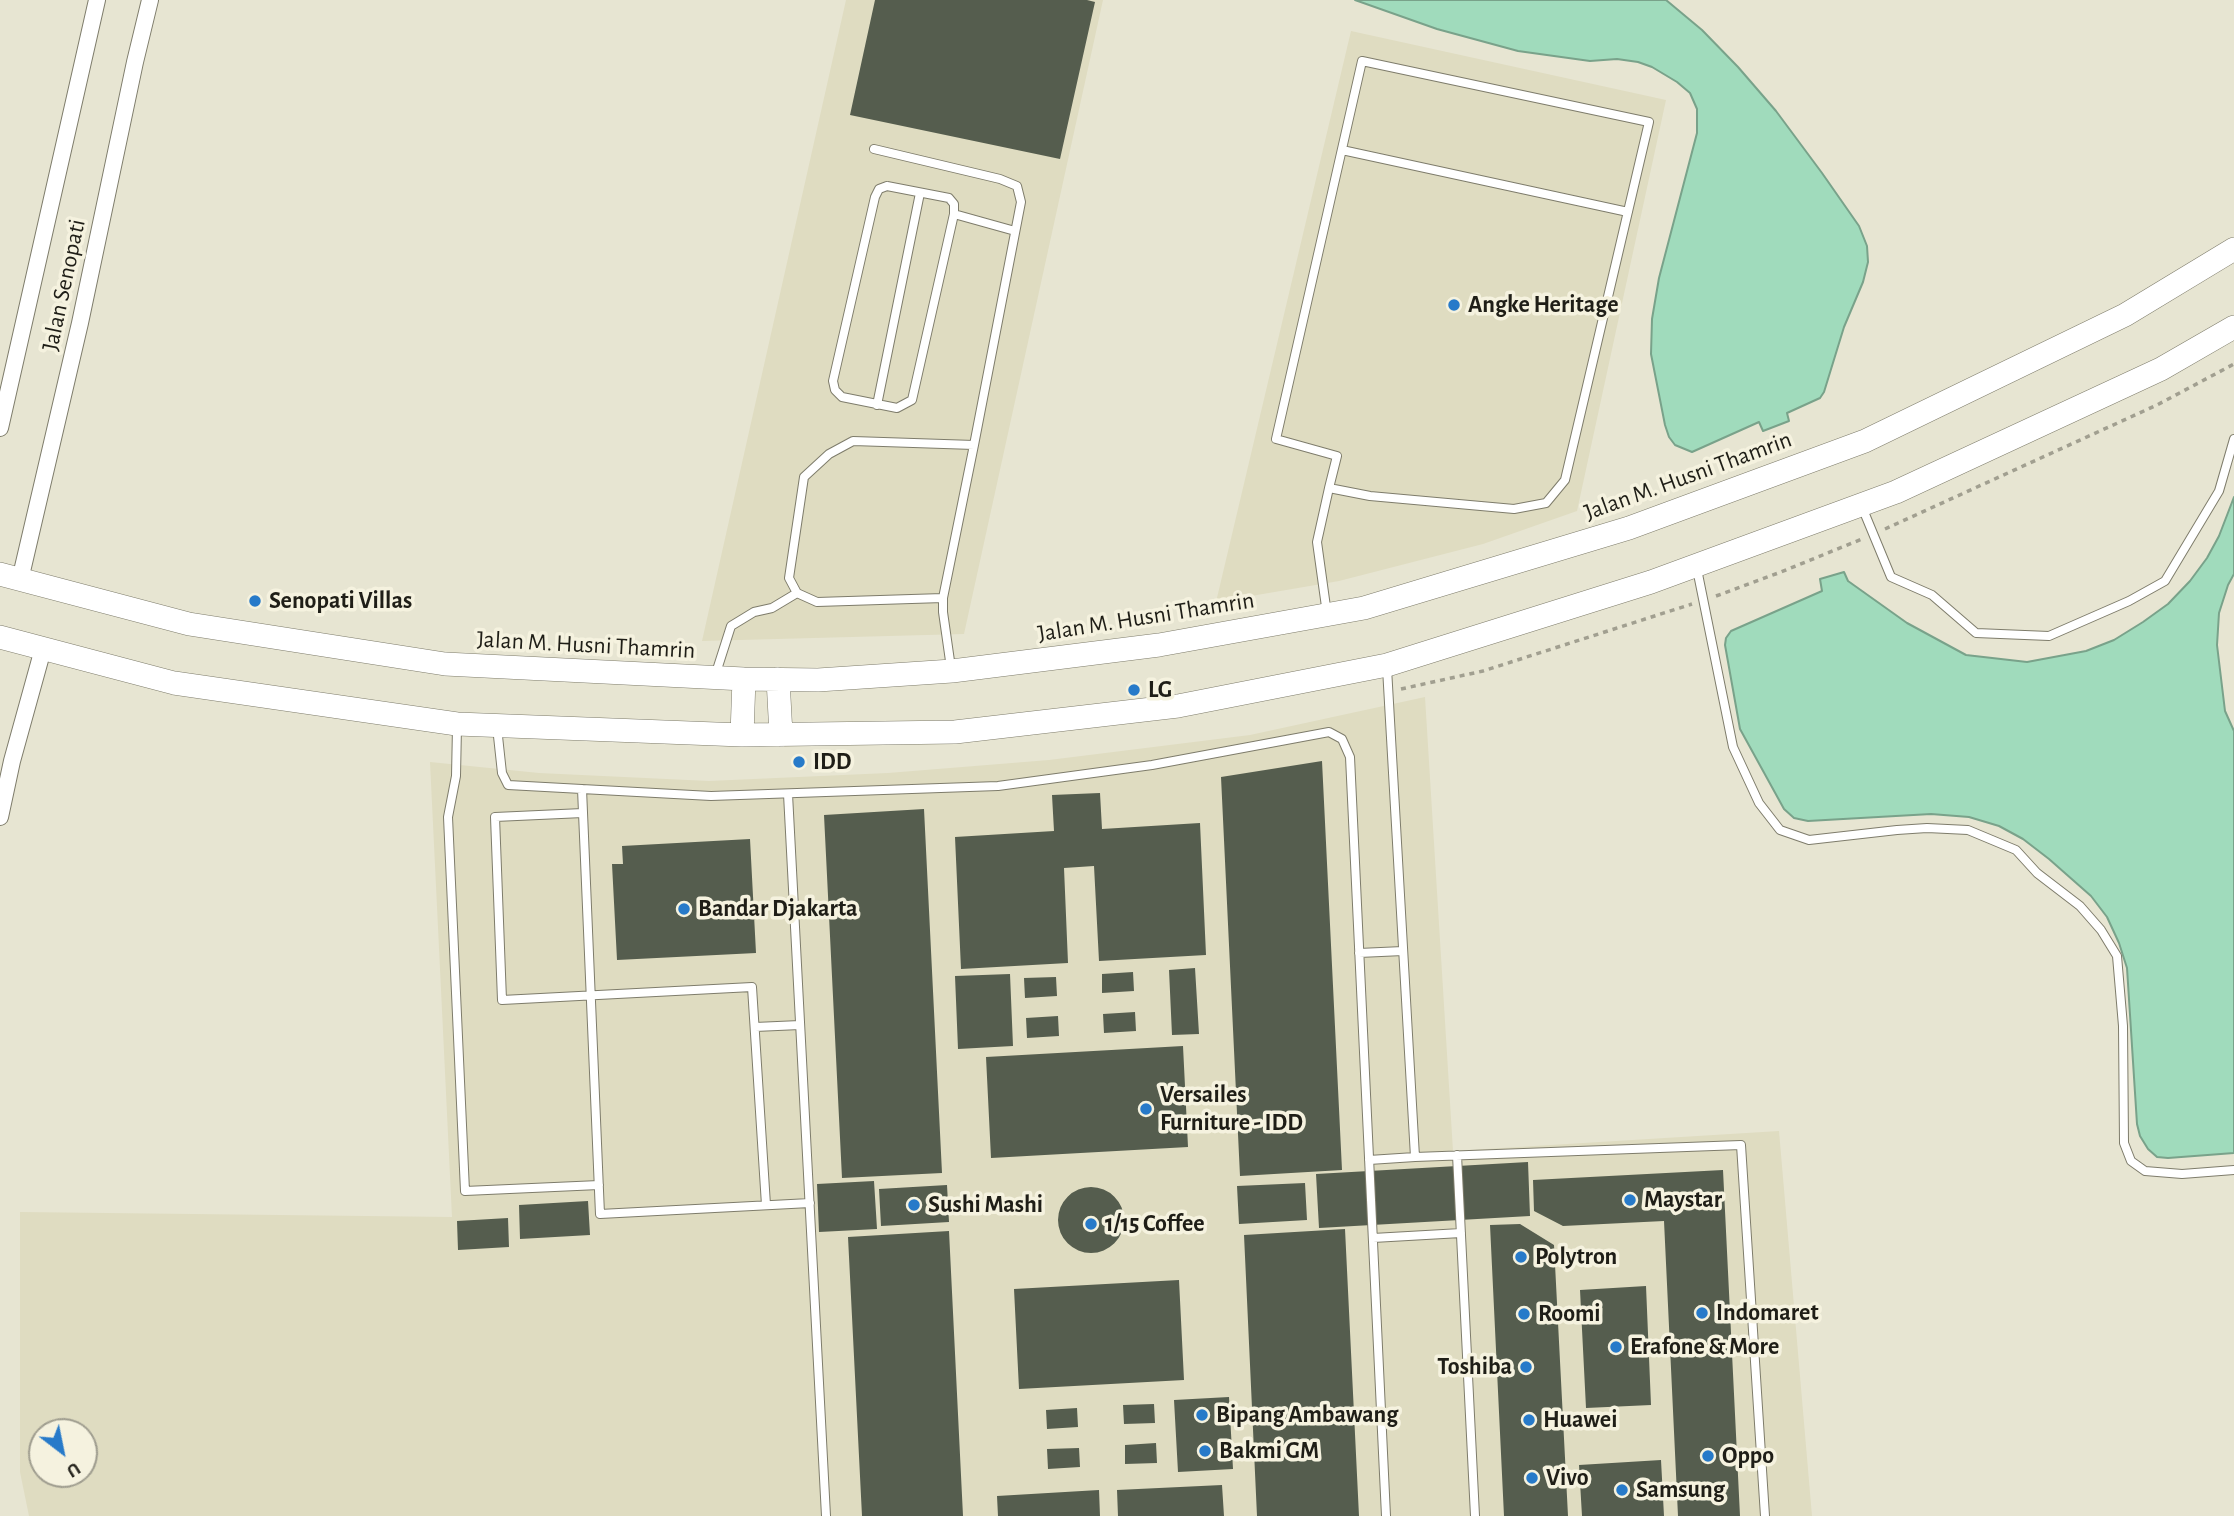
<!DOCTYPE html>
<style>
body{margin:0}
#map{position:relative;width:2234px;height:1516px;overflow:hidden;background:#e7e5d2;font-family:"Alegreya Sans",sans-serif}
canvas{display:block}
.north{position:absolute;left:28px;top:1418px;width:70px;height:70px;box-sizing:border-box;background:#f5f2df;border:2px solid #9f9d8f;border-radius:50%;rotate:148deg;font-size:19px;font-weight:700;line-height:28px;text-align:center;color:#1f1e17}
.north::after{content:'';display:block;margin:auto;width:24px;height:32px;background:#277ac9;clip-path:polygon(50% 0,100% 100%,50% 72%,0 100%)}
</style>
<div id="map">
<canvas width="2234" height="1516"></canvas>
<div class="north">U</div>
</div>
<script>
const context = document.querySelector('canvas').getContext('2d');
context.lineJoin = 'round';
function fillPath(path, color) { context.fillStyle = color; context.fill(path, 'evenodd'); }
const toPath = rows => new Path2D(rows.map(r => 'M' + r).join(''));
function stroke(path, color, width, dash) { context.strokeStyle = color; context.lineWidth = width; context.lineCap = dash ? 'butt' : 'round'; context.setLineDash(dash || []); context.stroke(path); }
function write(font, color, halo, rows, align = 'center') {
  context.font = font + ' "Alegreya Sans",sans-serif'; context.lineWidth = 7; context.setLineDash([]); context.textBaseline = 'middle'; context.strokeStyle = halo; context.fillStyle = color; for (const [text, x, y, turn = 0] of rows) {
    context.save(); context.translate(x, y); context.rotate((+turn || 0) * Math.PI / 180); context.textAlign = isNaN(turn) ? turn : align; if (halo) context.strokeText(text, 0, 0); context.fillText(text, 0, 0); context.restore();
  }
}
const built = toPath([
 [846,0,1103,0,964,634,702,641],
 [1351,31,1666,100,1577,511,1483,544,1339,581,1216,602],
 [1425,697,1453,1151,1779,1131,1812,1516,29,1516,20,1472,20,1212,452,1217,430,762,539,773,709,781,888,773,1049,760,1250,735],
 [42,1432,84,1432,84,1474,42,1474]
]);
const water = toPath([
 [1355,0,1666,0,1702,30,1738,67,1776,111,1822,173,1859,226,1867,246,1868,262,1863,282,1844,327,1824,392,1820,398,1787,413,1789,421,1763,431,1759,422,1692,452,1675,445,1669,437,1665,425,1651,354,1652,319,1659,278,1697,133,1697,109,1690,93,1677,82,1652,67,1638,62,1617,59,1590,61,1518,51,1437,29,1355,0],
 [2234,497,2234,574,2228,585,2219,613,2217,645,2225,711,2234,731,2234,1153,2168,1158,2157,1157,2148,1149,2140,1136,2137,1124,2127,968,2119,943,2107,917,2091,896,2049,859,2023,839,1999,826,1969,817,1931,814,1808,821,1794,818,1784,809,1740,729,1725,645,1726,638,1731,631,1822,591,1820,579,1844,572,1848,581,1907,623,1966,655,2027,662,2086,651,2114,640,2143,622,2168,604,2190,581,2207,558,2219,536,2234,497]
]);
const building = toPath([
 [875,0,1087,0,1095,2,1060,159,850,115],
 [1322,761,1342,1170,1240,1176,1221,777],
 [1100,793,1102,829,1200,823,1206,955,1099,961,1094,866,1064,868,1068,963,961,969,955,837,1054,831,1052,795],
 [924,809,942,1173,842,1178,824,815],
 [750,839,756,953,617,960,612,864,623,864,622,846],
 [1195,968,1199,1034,1172,1035,1169,970],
 [1133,972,1134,991,1102,993,1102,974],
 [1010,974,1013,1046,958,1049,955,976],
 [1056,977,1057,996,1025,998,1024,978],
 [1135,1012,1136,1031,1104,1033,1103,1014],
 [1058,1016,1059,1036,1027,1038,1026,1018],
 [1183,1046,1188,1147,991,1158,986,1057],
 [1528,1162,1530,1216,1319,1228,1316,1174],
 [1723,1170,1740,1516,1678,1516,1664,1221,1563,1226,1534,1211,1533,1180],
 [874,1181,877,1229,819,1232,817,1184],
 [1305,1183,1307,1220,1239,1224,1237,1186],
 [947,1185,949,1222,881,1226,879,1189],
 '1058 1220a33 33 0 1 1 66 0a33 33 0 1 1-66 0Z',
 [588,1201,590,1235,520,1239,519,1205],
 [508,1218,509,1247,458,1250,457,1221],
 [1520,1224,1554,1245,1568,1516,1504,1516,1490,1225],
 [1345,1229,1359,1516,1257,1516,1244,1235],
 [949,1231,963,1516,862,1516,848,1237],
 [1179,1280,1184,1380,1019,1389,1014,1289],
 [1646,1286,1651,1405,1586,1408,1580,1290],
 [1229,1397,1233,1469,1178,1472,1174,1400],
 [1154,1404,1155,1423,1124,1424,1123,1405],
 [1077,1408,1078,1427,1047,1429,1046,1410],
 [1156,1443,1157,1463,1125,1464,1125,1445],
 [1079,1448,1080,1467,1048,1469,1047,1449],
 [1661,1460,1664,1516,1582,1516,1579,1465],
 [1222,1485,1224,1516,1118,1516,1117,1490],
 [1099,1490,1100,1516,998,1516,997,1496]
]);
const path = toPath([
 [1885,529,2157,405,2234,364],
 [1716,596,1781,572,1862,539],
 [1401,689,1483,671,1692,604]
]);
const service = toPath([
 [874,149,1000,179,1017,186,1021,202,974,445,943,598,817,602,797,593,789,578,804,477,829,454,853,441,974,445],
 [1342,150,1628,212],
 [887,186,949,198,954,204,954,214,912,400,897,408,842,397,835,390,833,381,875,197,879,189,887,186],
 [954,214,1015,231],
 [877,405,920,193],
 [1862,507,1891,577,1932,595,1976,633,2049,636,2129,601,2165,581,2219,491,2234,439],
 [1697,569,1733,747,1759,803,1780,830,1809,840,1897,830,1927,828,1968,830,2016,850,2037,873,2080,906,2101,930,2117,956,2123,1026,2124,1143,2131,1161,2145,1171,2182,1174,2234,1170],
 [943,598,943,612,951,668],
 [1327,614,1317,542,1329,488,1337,456,1276,439,1362,61,1649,122,1565,480,1546,503,1514,509,1370,496,1329,488],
 [715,676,731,626,754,612,772,608,797,593],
 [457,727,456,776,448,817,465,1191,599,1185],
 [497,727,502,773,508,785,711,796,998,786,1152,765,1329,732,1342,739,1350,757,1386,1516],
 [582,789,600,1214,810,1203],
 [788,794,826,1516],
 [583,813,495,817,502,1000,752,987,766,1205],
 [1359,953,1403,951],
 [755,1027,800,1025],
 [1457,1155,1475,1516],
 [1415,1157,1741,1145,1765,1516],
 [1369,1160,1415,1157,1387,668],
 [1373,1238,1461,1233]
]);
const minor = toPath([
 [0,428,97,0],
 [20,580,80,323,135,62,150,0],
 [0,817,12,761,43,649]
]);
const secondary = toPath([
 [0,574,189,624,445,664,744,679,818,680,952,671,1159,645,1364,608,1629,528,1865,441,2125,315,2234,249],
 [0,637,174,683,457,724,742,735,955,732,1178,706,1387,665,1651,582,1896,492,2161,369,2234,327],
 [778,679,781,735],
 [742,735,744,679]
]);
const markers = [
 [1454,305,7,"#277ac9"],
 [255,601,7,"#277ac9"],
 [1134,690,7,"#277ac9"],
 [799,762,7,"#277ac9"],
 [684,909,7,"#277ac9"],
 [1146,1109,7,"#277ac9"],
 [1630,1200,7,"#277ac9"],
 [914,1205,7,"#277ac9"],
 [1091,1224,7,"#277ac9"],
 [1521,1257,7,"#277ac9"],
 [1702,1313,7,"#277ac9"],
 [1524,1314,7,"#277ac9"],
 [1616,1347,7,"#277ac9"],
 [1526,1367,7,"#277ac9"],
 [1202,1415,7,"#277ac9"],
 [1529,1420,7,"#277ac9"],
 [1205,1451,7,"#277ac9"],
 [1708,1456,7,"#277ac9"],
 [1532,1478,7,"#277ac9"],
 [1622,1490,7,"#277ac9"]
];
const streetNames = [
 ["Jalan Senopati",64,285,-78],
 ["Jalan M. Husni Thamrin",1688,476,-20],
 ["Jalan M. Husni Thamrin",1146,617,-9],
 ["Jalan M. Husni Thamrin",586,645,3]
];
const poiNames = [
 ["Angke Heritage",1468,305],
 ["Senopati Villas",269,601],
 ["LG",1148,690],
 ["IDD",813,762],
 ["Bandar Djakarta",698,909],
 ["Versailes",1160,1095],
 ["Furniture - IDD",1160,1123],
 ["Maystar",1644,1200],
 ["Sushi Mashi",928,1205],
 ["1/15 Coffee",1105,1224],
 ["Polytron",1535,1257],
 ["Indomaret",1716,1313],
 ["Roomi",1538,1314],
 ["Erafone & More",1630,1347],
 ["Toshiba",1512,1367,"right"],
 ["Bipang Ambawang",1216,1415],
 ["Huawei",1543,1420],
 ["Bakmi GM",1219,1451],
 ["Oppo",1722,1456],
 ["Vivo",1546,1478],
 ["Samsung",1636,1490]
];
fillPath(built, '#dfdcc1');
fillPath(water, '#a0dbbc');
stroke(water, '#79a28a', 2);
fillPath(building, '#555d4e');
stroke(service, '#7e7c6b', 10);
stroke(minor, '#7e7c6b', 18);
stroke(secondary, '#7e7c6b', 24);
stroke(path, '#a19f90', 3.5, [5, 5]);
stroke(service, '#fff', 8);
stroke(minor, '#fff', 16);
stroke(secondary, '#fff', 23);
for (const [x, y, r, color] of markers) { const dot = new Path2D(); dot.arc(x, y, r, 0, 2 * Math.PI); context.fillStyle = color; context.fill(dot); stroke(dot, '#f5f2df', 2.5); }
write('24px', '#1f1e17', '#f5f2df', streetNames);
write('bold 24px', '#1f1e17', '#f5f2df', poiNames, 'left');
</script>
